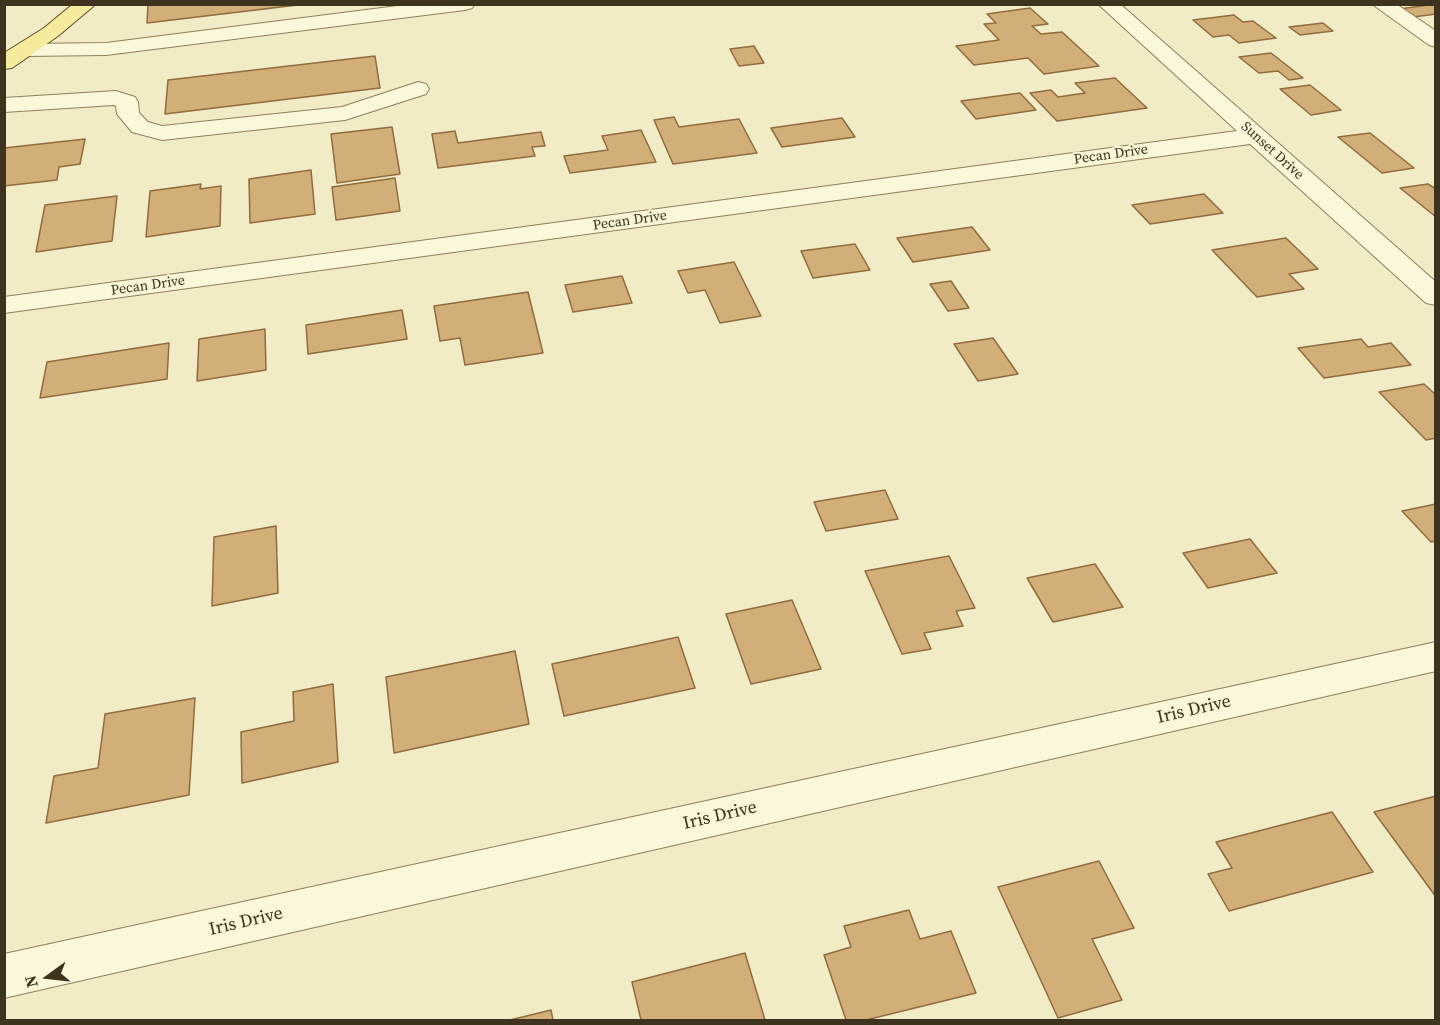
<!DOCTYPE html>
<style>
body{margin:0}
#map{position:relative;width:1440px;height:1025px;overflow:hidden;background:#f2ecc6;font-family:"Source Serif 4",serif}
canvas{display:block}
.frame{position:absolute;inset:0;border:6px solid #3e331f;pointer-events:none}
.north{position:absolute;left:18px;top:947px;width:60px;height:60px;-webkit-text-stroke:4px #f8f4d6;paint-order:stroke;rotate:255deg;font-size:16px;font-weight:700;line-height:24px;text-align:center;color:#3e331f}
.north::after{content:'';display:block;margin:auto;width:21px;height:27px;background:#3e331f;clip-path:polygon(50% 0,100% 100%,50% 72%,0 100%)}
</style>
<div id="map">
<canvas width="1440" height="1025"></canvas>
<div class="frame"></div>
<div class="north">N</div>
</div>
<script>
const context = document.querySelector('canvas').getContext('2d');
context.lineJoin = 'round';
function fillPath(path, color) { context.fillStyle = color; context.fill(path, 'evenodd'); }
const toPath = rows => new Path2D(rows.map(r => 'M' + r).join(''));
function stroke(path, color, width, dash) { context.strokeStyle = color; context.lineWidth = width; context.lineCap = dash ? 'butt' : 'round'; context.setLineDash(dash || []); context.stroke(path); }
function write(font, color, halo, rows, align = 'center') {
  context.font = font + ' "Source Serif 4",serif'; context.lineWidth = 4.5; context.setLineDash([]); context.textBaseline = 'middle'; context.strokeStyle = halo; context.fillStyle = color; for (const [text, x, y, turn = 0] of rows) {
    context.save(); context.translate(x, y); context.rotate((+turn || 0) * Math.PI / 180); context.textAlign = isNaN(turn) ? turn : align; if (halo) context.strokeText(text, 0, 0); context.fillText(text, 0, 0); context.restore();
  }
}
const building = toPath([
 [148,4,306,4,147,23,148,4],
 [1436,4,1436,14,1413,17,1399,9,1436,4],
 [1030,8,1048,24,1032,26,1041,34,1062,32,1099,66,1044,74,1028,58,974,65,956,46,999,40,984,24,996,23,987,14,1030,8],
 [1234,15,1243,22,1253,21,1276,38,1239,43,1229,35,1213,37,1193,20,1234,15],
 [1323,23,1333,31,1300,35,1289,27,1323,23],
 [754,46,764,63,739,66,730,49,754,46],
 [1271,53,1303,78,1289,80,1278,71,1259,73,1239,57,1271,53],
 [375,56,380,88,165,114,168,80,375,56],
 [1115,78,1147,108,1057,121,1030,93,1051,90,1058,97,1085,93,1075,83,1115,78],
 [1310,85,1341,110,1311,115,1280,89,1310,85],
 [1020,93,1036,110,976,119,961,101,1020,93],
 [674,117,679,127,739,119,757,153,673,164,654,120,674,117],
 [842,118,855,137,782,147,771,128,842,118],
 [392,127,400,174,337,183,331,134,392,127],
 [641,130,656,162,570,173,564,156,608,150,602,136,641,130],
 [455,131,458,143,541,132,545,146,532,147,535,156,438,168,432,134,455,131],
 [1370,133,1414,168,1382,173,1338,137,1370,133],
 [85,139,80,164,59,167,57,180,4,186,4,148,85,139],
 [311,170,315,214,250,223,249,179,311,170],
 [395,178,400,211,336,220,332,187,395,178],
 [201,184,200,189,221,186,220,226,146,237,150,191,201,184],
 [1428,184,1436,189,1436,217,1400,188,1428,184],
 [1204,194,1223,213,1150,224,1132,205,1204,194],
 [117,196,112,241,36,252,45,205,117,196],
 [972,227,990,250,913,262,897,238,972,227],
 [1286,238,1318,269,1289,274,1304,289,1257,297,1212,250,1286,238],
 [855,244,870,270,813,278,801,251,855,244],
 [734,262,761,316,720,323,705,290,688,293,678,271,734,262],
 [622,276,632,303,573,312,565,285,622,276],
 [951,281,969,308,948,311,930,284,951,281],
 [528,292,543,353,465,365,460,338,440,341,434,306,528,292],
 [402,310,407,339,308,354,306,325,402,310],
 [265,329,266,370,197,381,199,339,265,329],
 [993,338,1018,374,978,381,954,344,993,338],
 [1361,339,1368,347,1391,343,1411,365,1324,378,1298,348,1361,339],
 [169,343,167,379,40,398,47,362,169,343],
 [1424,384,1436,395,1436,438,1426,440,1379,392,1424,384],
 [885,490,898,519,826,531,814,502,885,490],
 [1436,504,1436,541,1431,542,1402,511,1436,504],
 [276,526,278,593,212,606,214,537,276,526],
 [1250,539,1277,573,1208,588,1183,553,1250,539],
 [949,556,975,608,956,611,963,626,924,633,931,649,902,654,865,571,949,556],
 [1095,564,1123,607,1053,622,1027,578,1095,564],
 [792,600,821,669,751,684,726,614,792,600],
 [678,637,695,688,564,716,552,664,678,637],
 [515,651,529,724,394,753,386,677,515,651],
 [333,684,338,762,242,783,241,732,294,721,293,692,333,684],
 [195,698,189,795,46,823,54,776,98,768,105,714,195,698],
 [1436,796,1436,897,1374,812,1436,796],
 [1332,812,1373,872,1229,911,1208,874,1232,868,1216,842,1332,812],
 [1099,861,1134,928,1092,939,1122,1000,1058,1018,998,887,1099,861],
 [909,910,920,939,951,931,976,993,866,1020,846,1020,824,955,851,947,844,926,909,910],
 [745,953,765,1020,641,1020,632,982,745,953],
 [551,1010,553,1020,510,1020,551,1010]
]);
const minor = toPath([
 [413,4,475,4,472,8,465,10,106,55,25,56,18,54,14,50,18,46,25,44,106,43,413,4],
 [1098,4,1120,4,1436,282,1436,305,1426,303,1250,144,4,313,4,297,1237,131,1098,4],
 [1372,4,1396,4,1436,31,1436,47,1429,45,1372,4],
 [418,82,426,84,429,89,426,94,345,120,162,140,132,132,117,114,116,106,114,105,4,112,4,98,116,91,135,97,138,102,139,113,148,122,162,126,342,107,418,82],
 [1436,642,1436,671,4,998,4,954,1436,642]
]);
const major = toPath([
 [73,4,96,4,58,36,12,68,4,69,4,53,44,28,73,4]
]);
const farStreetnames = [
 ["Sunset Drive",1272,151,42],
 ["Pecan Drive",1111,155,-8],
 ["Pecan Drive",630,221,-8],
 ["Pecan Drive",148,286,-8]
];
const nearStreetnames = [
 ["Iris Drive",1194,710,-13],
 ["Iris Drive",720,816,-13],
 ["Iris Drive",246,922,-13]
];
fillPath(building, '#d2ae79');
stroke(building, '#906c3e', 1.5);
stroke(minor, '#8f7f5a', 2);
stroke(major, '#5c4c2e', 2);
fillPath(minor, '#fbf7da');
fillPath(major, '#f6ea9c');
write('14px', '#3e331f', '#f8f4d6', farStreetnames);
write('18px', '#3e331f', '#f8f4d6', nearStreetnames);
</script>
